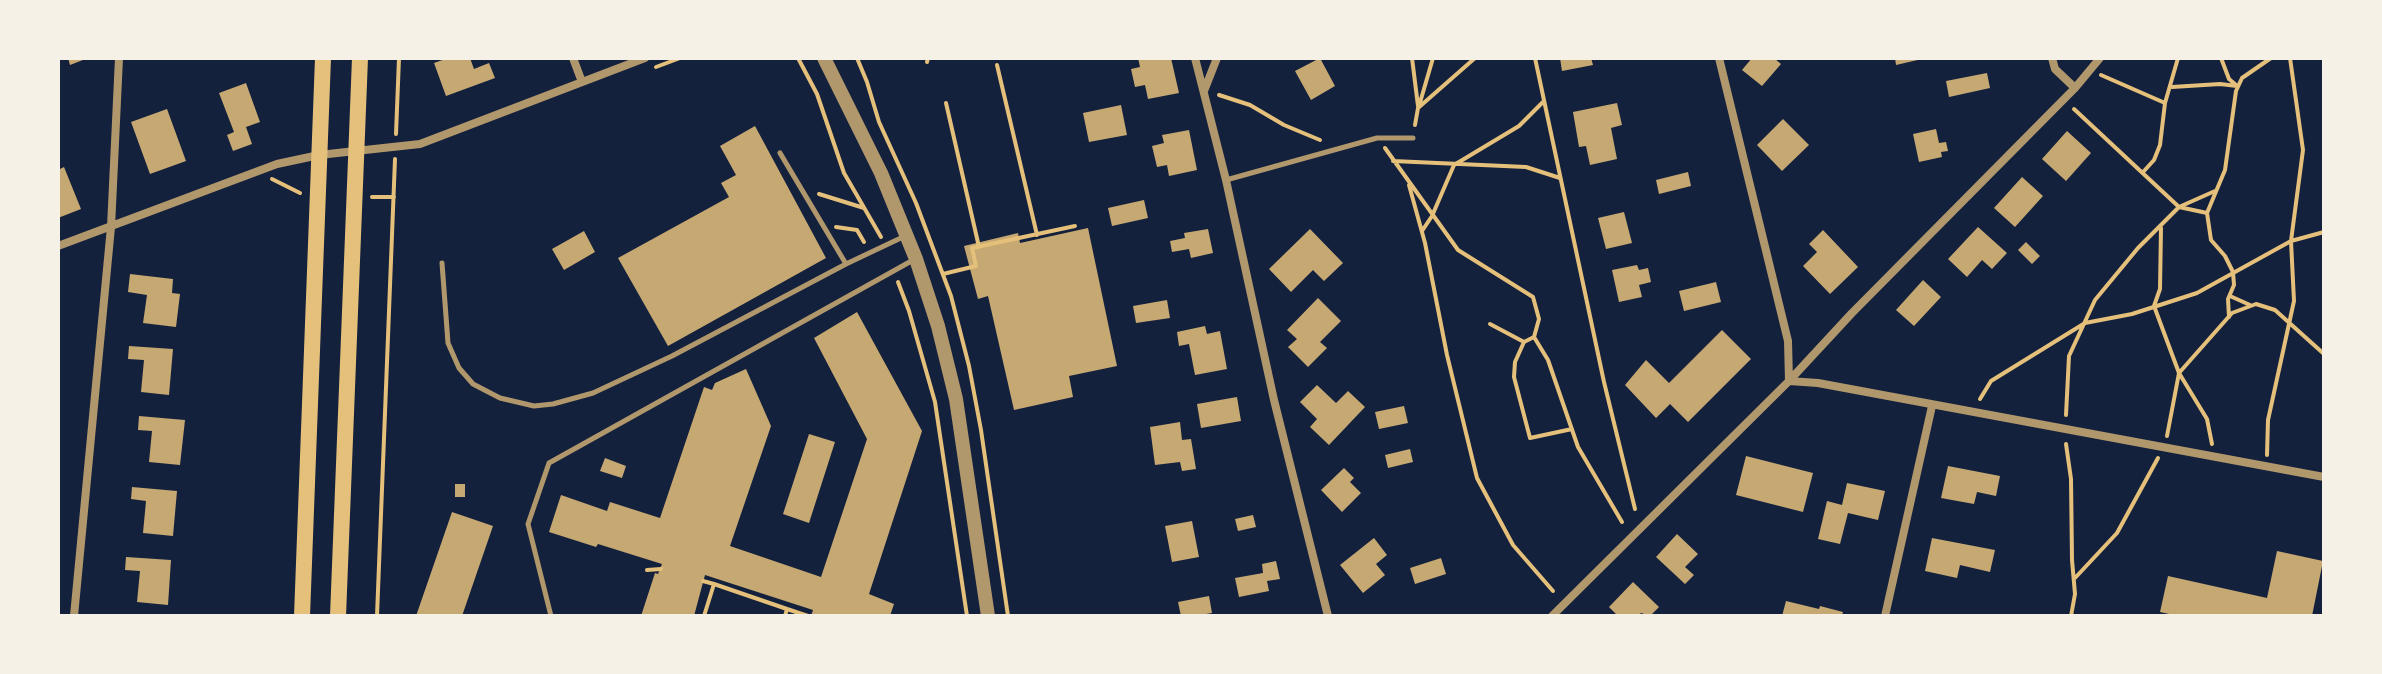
<!DOCTYPE html>
<style>
body{margin:0}
#map{position:relative;width:2382px;height:674px;overflow:hidden;background:#14213d;font-family:Quicksand,sans-serif}
canvas{display:block}
.frame{position:absolute;inset:0;border:60px solid #f6f1e7;pointer-events:none}
</style>
<div id="map">
<canvas width="2382" height="674"></canvas>
<div class="frame"></div>
</div>
<script>
const context = document.querySelector('canvas').getContext('2d');
context.lineJoin = 'round';
function fillPath(path, color) { context.fillStyle = color; context.fill(path, 'evenodd'); }
const toPath = rows => new Path2D(rows.map(r => 'M' + r).join(''));
function stroke(path, color, width, dash) { context.strokeStyle = color; context.lineWidth = width; context.lineCap = dash ? 'butt' : 'round'; context.setLineDash(dash || []); context.stroke(path); }
const building = toPath([
 [68,58,88,58,70,65],
 [448,58,470,58,474,69,489,63,495,78,446,96,434,63],
 [1138,58,1171,58,1179,93,1148,99,1145,85,1135,87,1131,69,1140,67],
 [1320,58,1335,86,1311,100,1295,71],
 [1560,58,1591,58,1593,65,1562,71],
 [1752,58,1774,58,1781,64,1762,86,1742,70],
 [1895,58,1922,58,1922,59,1896,65],
 [1987,73,1990,88,1949,97,1946,81],
 [246,83,260,122,246,127,252,144,233,151,227,135,234,132,219,93],
 [1617,103,1622,125,1611,128,1617,159,1590,165,1586,146,1579,147,1573,112],
 [1121,105,1127,135,1089,142,1083,113],
 [167,109,186,161,150,174,131,122],
 [1783,119,1809,145,1782,171,1757,145],
 [755,126,826,258,668,346,618,258,729,197,721,183,736,175,720,146],
 [1936,129,1939,143,1946,142,1948,151,1941,152,1942,157,1919,162,1913,134],
 [1189,130,1197,170,1169,176,1167,165,1157,167,1152,146,1164,143,1162,135],
 [2067,131,2091,153,2066,181,2042,159],
 [64,167,81,209,58,218,58,170],
 [1688,172,1691,186,1659,194,1656,180],
 [2022,177,2043,196,2015,227,1994,208],
 [1144,200,1148,218,1112,226,1108,208],
 [1624,212,1632,243,1606,249,1598,218],
 [1978,227,2007,253,1992,269,1982,260,1967,277,1948,259],
 [1088,228,1117,366,1069,376,1073,397,1014,410,988,296,978,299,964,246,1018,233,1020,243],
 [1208,229,1213,253,1191,258,1189,249,1172,252,1170,241,1185,238,1184,233],
 [1310,229,1343,263,1324,281,1313,270,1291,292,1269,269],
 [1823,230,1858,267,1830,294,1803,266,1817,252,1809,244],
 [584,231,595,252,564,270,552,249],
 [2026,242,2040,256,2032,264,2018,250],
 [1637,265,1639,270,1648,268,1651,282,1639,285,1642,297,1619,302,1612,270],
 [130,274,173,279,172,293,180,294,176,327,143,323,147,295,128,292],
 [1923,280,1941,297,1914,326,1896,310],
 [1716,282,1721,302,1684,311,1679,291],
 [1318,298,1341,321,1320,342,1327,348,1308,367,1288,347,1297,339,1287,330],
 [1167,300,1170,318,1136,323,1133,306],
 [857,312,922,431,869,594,894,604,890,616,811,616,813,610,705,575,694,616,641,616,655,573,658,574,662,564,598,544,596,547,549,532,561,495,607,511,610,502,660,518,704,387,712,390,715,383,746,369,771,426,730,546,821,577,867,439,814,338],
 [1205,326,1207,334,1220,331,1227,369,1195,375,1189,344,1179,346,1177,332],
 [1722,330,1751,359,1688,422,1670,404,1656,418,1625,385,1646,360,1669,383],
 [129,346,173,349,169,395,141,392,144,360,128,359],
 [1317,385,1336,403,1348,391,1365,407,1329,445,1310,427,1317,419,1300,402],
 [1237,397,1241,421,1201,428,1197,404],
 [1404,406,1408,423,1379,429,1375,412],
 [139,416,185,420,180,465,149,462,152,431,138,430],
 [1180,422,1182,440,1191,439,1196,469,1182,471,1180,462,1155,465,1150,427],
 [809,434,835,442,809,523,783,514],
 [1410,449,1413,462,1388,468,1385,455],
 [1746,456,1813,473,1803,512,1736,495],
 [605,458,626,466,622,478,600,471],
 [1948,466,2000,476,1996,496,1977,492,1974,504,1941,498],
 [1344,468,1354,478,1350,482,1361,493,1342,512,1321,490],
 [1847,483,1885,491,1878,520,1848,513,1840,544,1818,539,1827,501,1842,505],
 [455,484,465,484,465,497,455,497],
 [132,487,177,491,173,536,143,533,146,501,131,499],
 [452,512,493,526,462,616,416,616],
 [1253,515,1256,527,1238,531,1235,519],
 [1192,521,1199,557,1172,562,1165,526],
 [1677,534,1698,554,1685,567,1694,575,1685,584,1656,557],
 [1374,538,1387,555,1376,564,1385,575,1363,593,1340,565],
 [1932,538,1995,550,1990,572,1960,565,1957,578,1925,571],
 [2277,551,2323,561,2312,616,2178,616,2160,612,2168,576,2267,598],
 [126,557,171,560,168,605,137,602,140,571,125,570],
 [1441,558,1446,574,1415,584,1410,568],
 [1276,561,1280,579,1267,581,1269,591,1239,597,1235,578,1263,573,1262,564],
 [1633,582,1659,607,1650,616,1641,613,1638,616,1618,616,1609,607],
 [1209,596,1212,613,1206,614,1206,616,1181,616,1178,602],
 [1786,601,1819,609,1820,606,1843,612,1842,616,1782,616]
]);
const path = toPath([
 [798,58,817,94,844,173,881,237],
 [857,58,867,82,879,122,916,203,951,296,969,366,981,430,1008,616],
 [1412,58,1418,106],
 [1535,58,1604,382,1635,509],
 [2221,58,2229,79,2236,85],
 [927,62,928,58],
 [997,65,1037,235],
 [656,67,680,58],
 [2101,75,2165,103],
 [2172,87,2220,84,2237,86],
 [1219,95,1250,105,1284,125,1320,140],
 [946,103,979,247],
 [1419,106,1433,58],
 [2074,109,2179,207,2207,213],
 [1415,125,1418,108,1475,58],
 [396,134,399,58],
 [1385,148,1458,250,1533,297,1539,319,1534,337,1548,360,1578,447,1622,522],
 [1393,161,1526,167,1560,178],
 [2144,171,2154,160,2160,145,2165,103,2178,58],
 [272,179,300,193],
 [1409,185,1425,243,1447,355,1477,478,1513,545,1553,591],
 [819,194,864,208],
 [372,197,394,197],
 [836,227,857,230,864,242],
 [2161,228,2160,289,2154,306,2179,373,2167,436],
 [1422,231,1432,216,1454,165,1519,126,1544,101],
 [943,274,976,266,972,248,1075,226],
 [898,282,909,311,935,402,967,616],
 [2230,296,2250,305],
 [2229,317,2228,299,2234,285,2233,272,2225,256,2211,240,2207,213,2225,170,2236,91,2242,78,2271,58],
 [1490,324,1524,342],
 [1534,337,1524,342,1515,362,1514,377,1530,438,1572,429],
 [1980,399,1991,381,2085,323,2132,314,2197,293,2291,241,2324,232],
 [2066,415,2069,356,2095,300,2138,248,2179,207,2215,191],
 [2066,444,2071,479,2072,560,2075,594,2071,616],
 [2212,444,2207,419,2179,373,2232,313,2256,304,2275,310,2324,354],
 [2267,455,2268,420,2294,301,2291,241,2303,150,2290,58],
 [647,570,661,569],
 [2075,578,2117,533,2158,458],
 [703,581,714,584],
 [787,609,808,616],
 [377,616,395,159],
 [704,616,714,584,787,609,785,616]
]);
const service = toPath([
 [1226,180,1377,138,1413,138],
 [442,263,448,343,459,368,473,384,500,398,534,406,553,404,593,393,672,356,846,264,780,153],
 [846,264,903,237],
 [551,616,528,524,549,463,915,259]
]);
const minor = toPath([
 [573,58,582,82],
 [1195,58,1226,180,1274,400,1328,616],
 [1719,58,1788,341,1789,381,1818,383,2324,477],
 [2052,58,2055,69,2075,88],
 [1204,91,1217,58],
 [58,246,277,164,319,155,420,144,645,58],
 [74,616,111,227,119,58],
 [1552,616,1789,381,1852,313,2075,88,2100,58],
 [1885,616,1932,406]
]);
const tertiary = toPath([
 [824,58,881,173,916,259,938,326,956,399,988,616]
]);
const secondary = toPath([
 [302,616,323,58],
 [338,616,360,58]
]);
fillPath(building, '#c6a872');
stroke(path, '#e5c07b', 4);
stroke(service, '#b1986c', 5);
stroke(minor, '#b1986c', 8);
stroke(tertiary, '#b1986c', 14);
stroke(secondary, '#e5c07b', 16);
</script>
